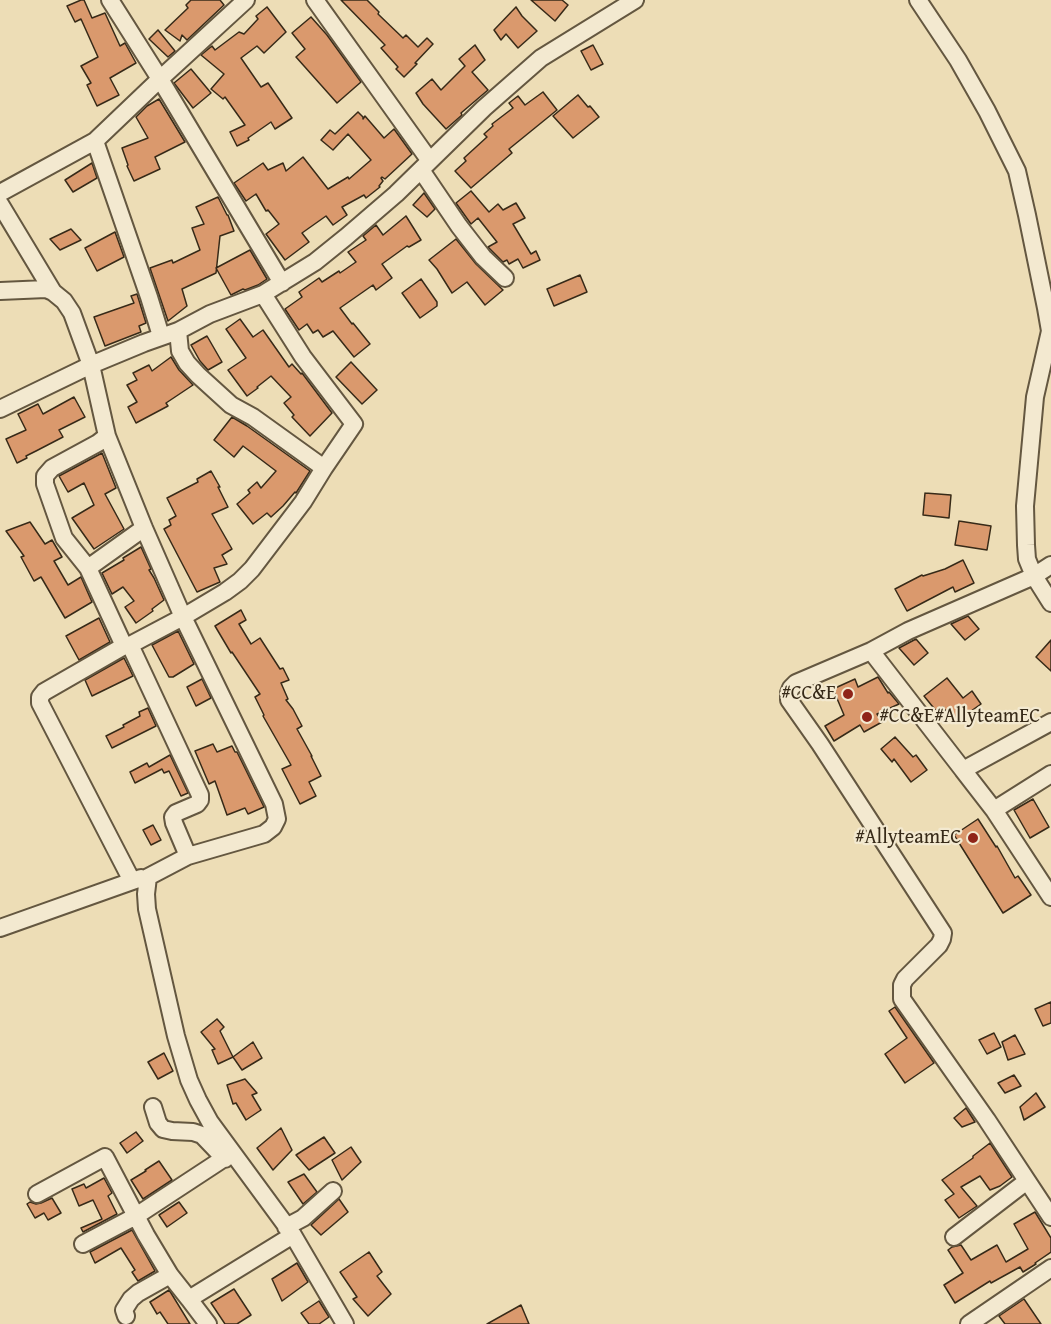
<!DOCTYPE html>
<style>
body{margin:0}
canvas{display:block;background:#edddb6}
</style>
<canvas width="1051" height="1324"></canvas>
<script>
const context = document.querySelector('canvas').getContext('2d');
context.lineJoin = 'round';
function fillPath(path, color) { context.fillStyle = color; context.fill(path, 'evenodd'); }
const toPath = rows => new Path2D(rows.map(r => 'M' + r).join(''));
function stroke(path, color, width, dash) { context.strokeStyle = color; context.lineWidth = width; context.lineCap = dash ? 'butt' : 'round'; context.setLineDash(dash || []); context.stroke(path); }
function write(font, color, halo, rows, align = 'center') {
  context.font = font + ' "Gentium Book Plus",serif'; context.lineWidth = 4.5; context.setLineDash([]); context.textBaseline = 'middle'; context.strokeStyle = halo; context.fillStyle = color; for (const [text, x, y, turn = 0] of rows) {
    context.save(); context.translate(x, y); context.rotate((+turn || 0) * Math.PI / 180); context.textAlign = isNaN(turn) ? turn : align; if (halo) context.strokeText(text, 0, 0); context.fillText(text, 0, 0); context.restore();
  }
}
const building = toPath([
 [81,0,84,0,92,18,105,13,120,46,125,43,136,63,110,78,119,95,97,106,87,85,91,83,81,66,98,57,81,19,75,22,67,6,81,0],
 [191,0,220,0,224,5,187,40,182,35,180,41,165,30,188,8,186,5,191,0],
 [341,0,367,0,379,12,378,14,403,38,406,35,418,47,427,38,433,44,415,63,417,64,404,77,396,69,398,67,381,48,385,45,341,0],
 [531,0,562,0,568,5,555,21,531,0],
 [267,7,286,32,264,53,257,46,241,58,261,87,268,83,292,118,275,129,271,122,248,138,249,140,237,146,230,132,245,125,225,97,223,99,211,89,224,74,201,55,212,46,215,50,239,32,244,34,258,19,256,16,267,7],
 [516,7,522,16,537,31,518,48,506,34,501,40,494,30,516,7],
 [311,17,327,35,361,82,337,103,296,57,305,49,292,33,311,17],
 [158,30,175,51,168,57,149,39,158,30],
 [475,45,485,60,472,72,488,90,461,113,462,115,446,129,423,104,416,93,432,79,441,90,465,66,459,59,475,45],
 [593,45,603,64,591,70,581,51,593,45],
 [191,69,211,93,193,108,174,83,191,69],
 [543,92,557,110,509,149,512,153,471,188,455,171,466,161,464,158,487,137,484,134,493,126,492,124,513,108,509,103,518,96,525,105,543,92],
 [578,95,588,107,590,106,599,117,573,138,553,116,578,95],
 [159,99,185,142,155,157,160,169,134,181,127,166,128,165,122,148,148,138,136,117,147,106,159,99],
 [358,112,363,117,363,119,365,116,384,138,394,129,412,154,385,179,382,177,381,178,383,181,379,186,380,187,366,198,364,195,342,207,347,215,333,225,326,216,302,233,309,242,285,260,266,234,279,224,268,210,266,211,256,194,246,201,234,183,263,163,268,170,283,163,286,171,303,157,328,189,348,177,349,179,371,160,348,134,333,150,321,140,330,130,335,134,358,112],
 [92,163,97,178,73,192,65,180,92,163],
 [471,191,489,212,498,204,503,210,516,203,525,218,513,224,531,254,536,251,540,260,523,268,518,259,509,264,507,260,503,262,488,247,497,242,478,218,471,224,456,203,471,191],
 [424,193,435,209,427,217,413,205,424,193],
 [218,197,227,215,228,215,234,231,220,236,216,273,182,289,187,306,168,321,150,268,172,260,173,263,200,250,192,228,204,224,196,207,218,197],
 [406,216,421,240,409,247,407,246,382,264,392,278,376,290,373,285,340,308,352,324,353,323,370,344,354,357,333,331,323,337,318,330,313,333,307,324,299,330,285,309,302,297,299,292,319,278,322,282,339,271,340,273,356,262,348,252,366,240,363,236,376,225,383,235,406,216],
 [71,229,81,240,60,250,50,239,71,229],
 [115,232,124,257,97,271,85,248,115,232],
 [456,239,476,264,503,290,485,305,467,282,452,293,437,269,429,260,456,239],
 [250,250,267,279,258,285,245,290,243,289,231,295,216,268,250,250],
 [580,275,587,292,554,306,547,289,580,275],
 [421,279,437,302,437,306,420,318,402,293,421,279],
 [137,294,146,323,139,326,141,332,105,346,94,317,134,303,131,296,137,294],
 [240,319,253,337,263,330,289,367,292,364,301,374,302,373,332,413,310,436,292,417,294,415,284,403,291,397,271,376,257,387,258,388,247,396,228,370,246,358,226,329,240,319],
 [207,336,222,362,208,370,200,361,191,345,207,336],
 [171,357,179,370,193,385,166,403,168,406,136,423,128,407,137,402,127,385,137,380,133,373,149,365,152,371,171,357],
 [351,362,377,390,362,404,336,377,351,362],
 [74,397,85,417,59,430,63,437,36,451,26,456,27,458,17,463,6,439,26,430,18,414,38,404,43,414,74,397],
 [232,417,247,426,310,471,296,493,295,492,283,506,271,517,267,513,253,524,237,504,250,493,248,490,257,482,261,488,276,471,243,446,234,457,214,440,232,417],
 [102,453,116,488,105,494,124,529,94,549,72,518,94,505,84,483,68,492,59,476,102,453],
 [211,471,220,487,218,487,228,507,212,514,232,549,222,555,227,564,214,568,220,582,197,592,164,529,171,525,169,520,176,516,167,498,198,482,197,479,211,471],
 [925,493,951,495,949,518,923,515,925,493],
 [959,521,991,526,987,550,955,545,959,521],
 [30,522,45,544,52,540,62,557,54,561,68,585,81,577,92,602,65,618,41,577,34,581,21,557,24,556,6,531,30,522],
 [141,547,151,569,149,570,154,578,164,600,152,609,153,611,136,623,125,607,134,601,123,587,112,594,102,573,124,560,123,558,141,547],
 [963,560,974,583,955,592,953,587,907,611,895,589,922,575,923,576,945,569,963,560],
 [241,610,246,620,239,624,251,644,260,638,280,669,283,668,289,680,281,683,288,699,286,700,293,709,302,726,297,729,312,756,311,756,321,776,309,782,316,796,300,804,282,769,291,765,263,716,264,715,255,697,260,694,232,652,231,653,215,626,241,610],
 [968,616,979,629,965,640,951,624,968,616],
 [99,618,110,642,79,660,66,636,99,618],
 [178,631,194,664,173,677,169,677,152,645,178,631],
 [916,639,928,653,914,665,899,648,916,639],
 [1051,640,1051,671,1036,657,1051,640],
 [124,658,133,676,92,696,85,680,124,658],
 [878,677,888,693,889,692,899,704,877,714,882,722,864,732,860,725,834,741,825,726,844,715,833,689,855,679,858,687,878,677],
 [947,678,963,698,972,691,981,704,954,723,943,707,937,712,924,696,947,678],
 [202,679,211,698,196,706,187,687,202,679],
 [148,708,156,726,112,748,106,736,124,727,123,725,140,716,139,712,148,708],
 [895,737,913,757,916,755,927,770,911,782,894,759,892,762,881,749,895,737],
 [213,744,217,752,232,746,235,752,237,752,264,807,248,814,245,808,227,815,215,781,209,784,195,751,213,744],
 [170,755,188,793,181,796,169,771,164,773,162,769,135,783,130,772,147,763,149,767,170,755],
 [1033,799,1049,827,1030,838,1014,810,1033,799],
 [978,819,996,847,997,846,1015,878,1018,876,1031,895,1003,913,954,835,978,819],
 [153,825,161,840,151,845,143,830,153,825],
 [1051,1002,1051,1023,1043,1026,1035,1009,1051,1002],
 [895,1007,934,1063,905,1083,885,1054,907,1038,889,1011,895,1007],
 [217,1019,224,1027,220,1031,233,1057,218,1064,212,1050,215,1049,201,1032,217,1019],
 [994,1033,1001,1047,987,1054,979,1040,994,1033],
 [1015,1035,1025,1054,1008,1060,1002,1042,1015,1035],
 [253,1042,262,1058,242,1070,233,1057,253,1042],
 [164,1053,173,1071,158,1079,148,1062,164,1053],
 [1014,1075,1021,1086,1005,1093,998,1083,1014,1075],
 [245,1079,257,1093,252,1095,261,1110,246,1120,236,1103,233,1104,227,1085,245,1079],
 [1036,1093,1045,1107,1024,1120,1020,1107,1036,1093],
 [966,1108,975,1122,962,1127,954,1118,966,1108],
 [281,1128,292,1150,273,1170,257,1148,281,1128],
 [136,1132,143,1141,127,1153,120,1143,136,1132],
 [324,1137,335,1153,309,1170,296,1155,324,1137],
 [990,1143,1012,1177,1000,1186,990,1190,980,1176,961,1187,977,1206,959,1218,945,1200,954,1194,942,1180,973,1158,973,1156,990,1143],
 [351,1147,361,1162,342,1180,332,1160,351,1147],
 [159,1161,172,1180,143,1199,131,1180,146,1171,145,1170,159,1161],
 [304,1174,317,1192,303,1204,288,1182,304,1174],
 [104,1178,112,1193,108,1196,117,1214,83,1232,81,1228,102,1219,93,1200,79,1206,72,1189,84,1184,86,1188,104,1178],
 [52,1198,61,1213,48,1220,44,1213,35,1218,27,1204,30,1202,36,1204,41,1203,52,1198],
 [339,1199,348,1212,321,1235,311,1225,339,1199],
 [179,1202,187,1213,167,1227,159,1215,179,1202],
 [1035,1212,1051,1238,1051,1252,1035,1263,1036,1264,1023,1272,1020,1267,991,1283,990,1281,955,1303,944,1285,963,1273,948,1250,952,1247,961,1245,971,1260,997,1245,1006,1262,1028,1249,1014,1224,1035,1212],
 [132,1230,155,1271,138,1281,132,1272,135,1270,121,1248,95,1263,90,1252,132,1230],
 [369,1252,382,1272,377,1276,391,1294,368,1316,353,1299,357,1297,340,1272,369,1252],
 [297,1263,308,1282,282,1301,272,1279,297,1263],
 [234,1289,251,1315,237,1324,225,1324,211,1303,234,1289],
 [169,1290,171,1293,190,1324,168,1324,160,1312,157,1314,150,1302,169,1290],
 [1024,1299,1041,1324,1005,1324,999,1316,1024,1299],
 [319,1301,329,1317,319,1324,309,1324,301,1313,319,1301],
 [521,1305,529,1324,487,1324,521,1305]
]);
const minor = toPath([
 [110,0,160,79,282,283],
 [315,0,430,161],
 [918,0,958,60,987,111,1017,171,1027,215,1046,308,1050,331,1035,397,1025,506,1026,545,1027,559,1034,576,1051,603],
 [95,141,149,297,161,336],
 [421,170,459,226,483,257,505,278],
 [0,193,95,141,160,79,246,0],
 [0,204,53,292],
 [0,291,46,289,53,292,64,301,72,313,91,365,107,436,144,528,183,617,274,804,277,819,273,827,264,834,188,856,148,877,146,894,147,909,176,1036,189,1080,198,1100,210,1122,293,1235,345,1324],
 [263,294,303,357,354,424,324,468],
 [0,409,91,365,144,343,178,331,210,314,263,294,315,262,346,237,396,194,484,108,541,58,635,0],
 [107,436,98,443,52,468,45,476,45,484,64,538,88,568,124,646],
 [1051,565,1034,576,908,631,871,651,796,683,791,688,789,693,789,700,820,744,943,933,942,939,939,945,905,979,902,985,902,999,987,1120,1051,1217],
 [88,568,144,528],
 [130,645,200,795,200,800,197,804,176,813,173,817,174,823,188,856],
 [871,651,963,770,1051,722],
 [963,770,994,810,1051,897],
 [994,810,1051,774],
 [132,881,40,703,40,697,44,692,124,646,130,645,183,617,225,592,240,581,252,569,303,502,324,468,253,417,231,405,198,375,187,363,180,351,178,331],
 [0,928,141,878],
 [153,1107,158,1123,163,1129,172,1131,193,1132,202,1135,225,1159],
 [37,1194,105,1157,146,1235,170,1275,189,1299,293,1235],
 [286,1227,303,1218,333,1191],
 [954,1237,1027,1181],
 [83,1244,136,1216,232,1153],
 [189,1299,208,1324],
 [126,1316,124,1310,131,1299,138,1293,170,1275],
 [969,1324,1051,1268]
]);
const markers = [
 [848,694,6,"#8f2418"],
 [867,717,6,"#8f2418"],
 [973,838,6,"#8f2418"]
];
const poiNames = [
 ["#CC&E",836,694],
 ["#CC&E#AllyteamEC",879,717,"left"],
 ["#AllyteamEC",961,838]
];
fillPath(building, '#da996d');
stroke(building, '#372a18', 1.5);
stroke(minor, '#645740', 20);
stroke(minor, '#f3e9d0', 16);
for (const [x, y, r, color] of markers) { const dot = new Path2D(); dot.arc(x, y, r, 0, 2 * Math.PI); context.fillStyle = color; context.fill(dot); stroke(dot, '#f3e9d0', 2); }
write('20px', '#372a18', '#f3e9d0', poiNames, 'right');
</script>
